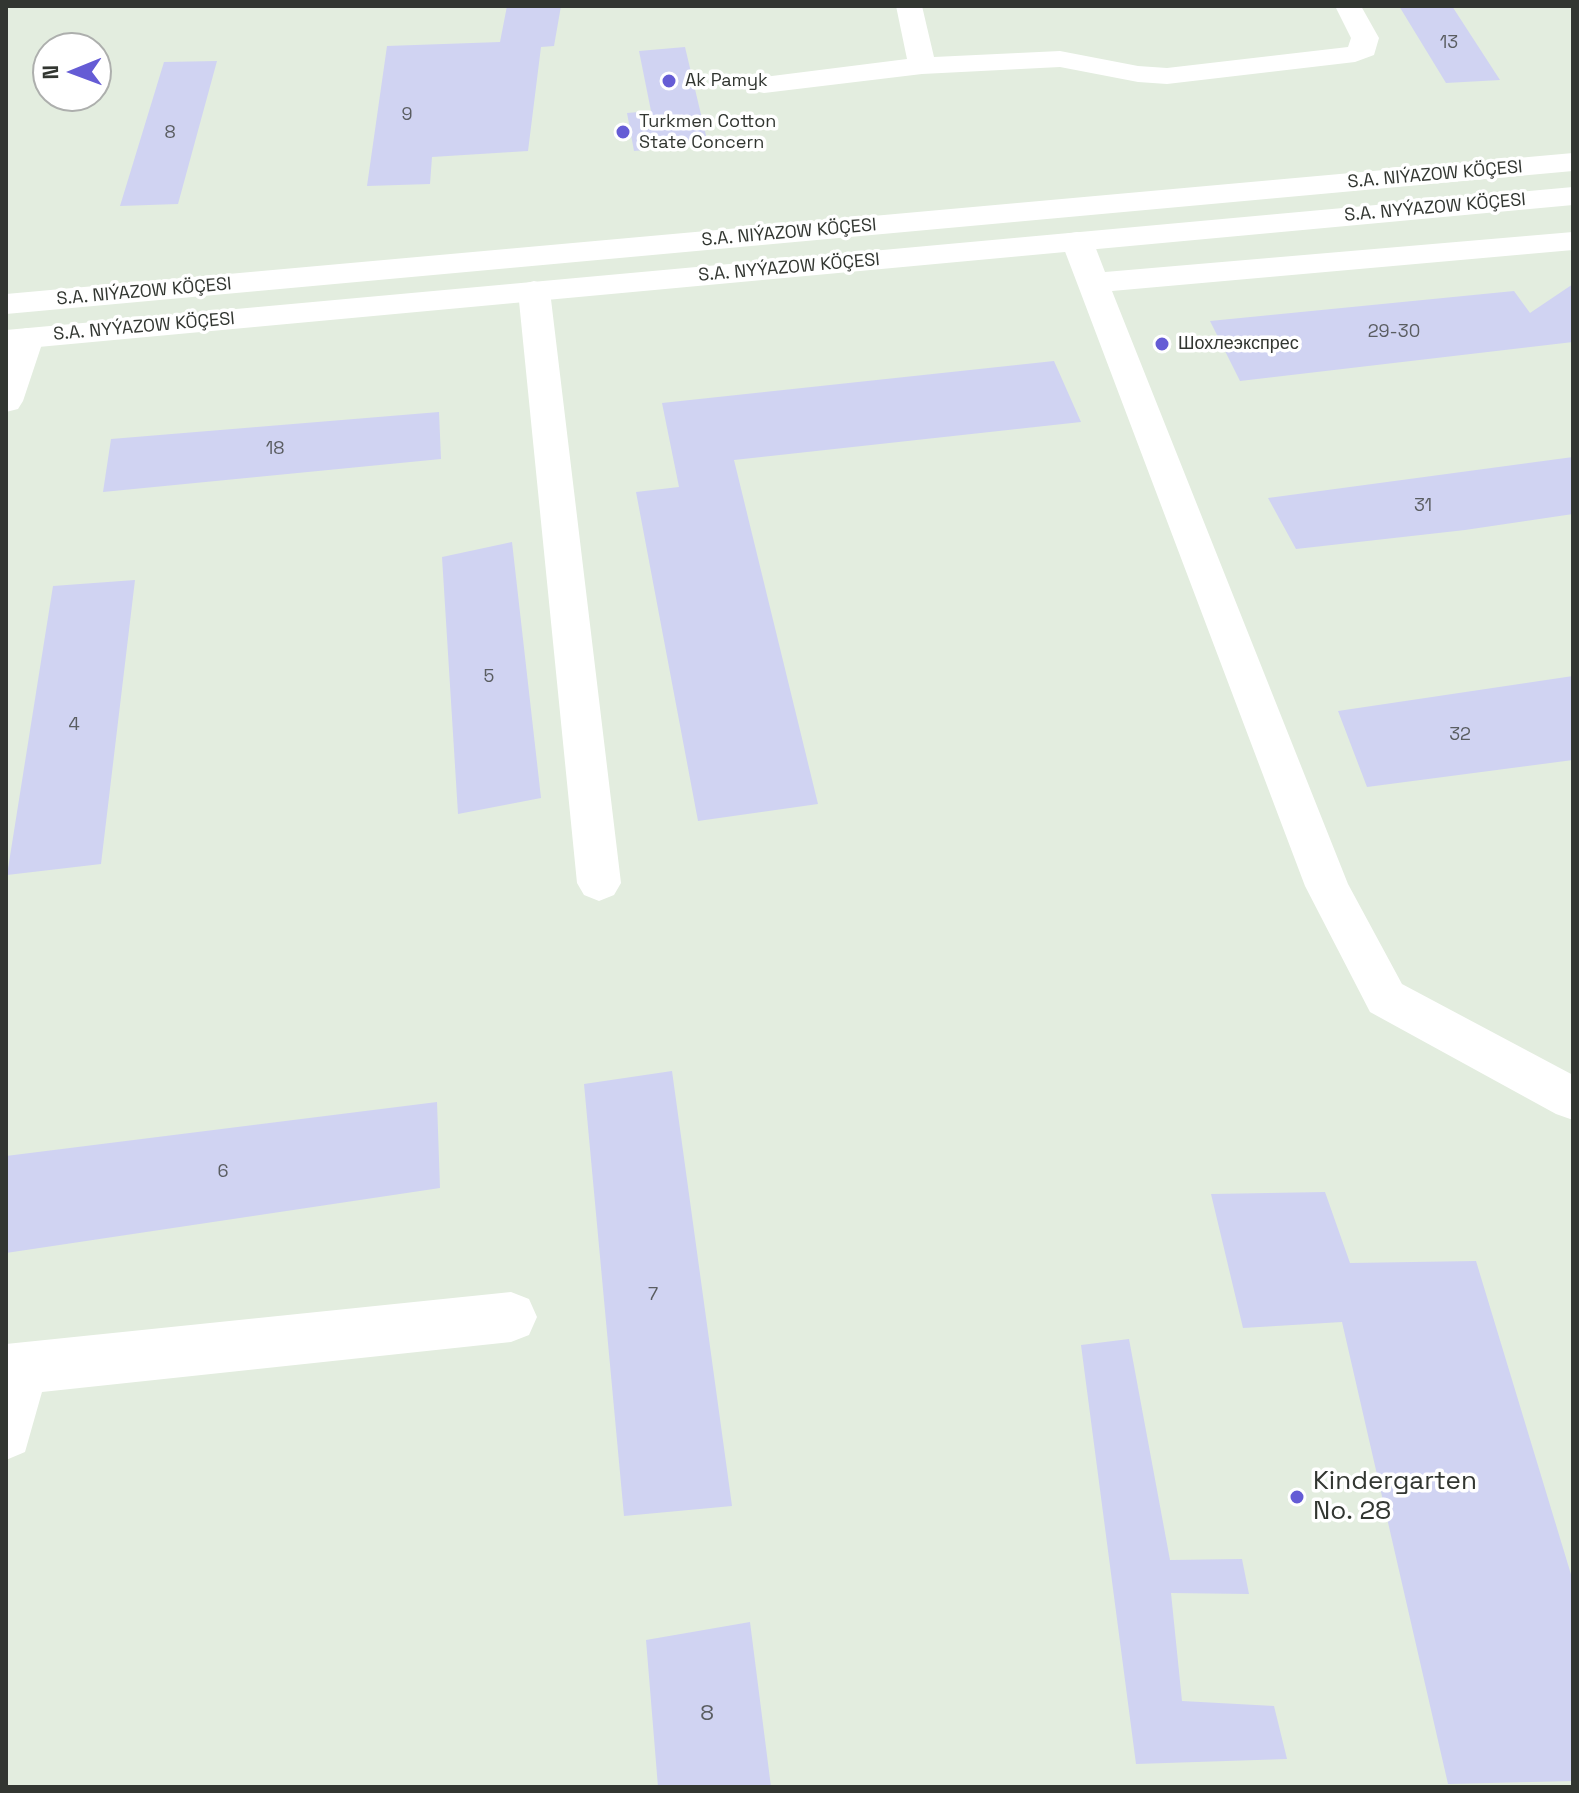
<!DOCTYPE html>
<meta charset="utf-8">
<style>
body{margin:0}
#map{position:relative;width:1579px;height:1793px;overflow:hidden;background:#e3eddf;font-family:"Space Grotesk",sans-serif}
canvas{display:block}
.frame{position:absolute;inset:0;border:8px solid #323631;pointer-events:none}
.north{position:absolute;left:32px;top:32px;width:80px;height:80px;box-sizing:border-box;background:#fff;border:2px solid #adafad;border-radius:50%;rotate:269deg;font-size:22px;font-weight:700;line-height:32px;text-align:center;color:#323631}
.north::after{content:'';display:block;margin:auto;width:28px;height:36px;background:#655cd5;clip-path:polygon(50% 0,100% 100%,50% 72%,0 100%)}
</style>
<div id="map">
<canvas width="1579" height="1793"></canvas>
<div class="frame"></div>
<div class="north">N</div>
</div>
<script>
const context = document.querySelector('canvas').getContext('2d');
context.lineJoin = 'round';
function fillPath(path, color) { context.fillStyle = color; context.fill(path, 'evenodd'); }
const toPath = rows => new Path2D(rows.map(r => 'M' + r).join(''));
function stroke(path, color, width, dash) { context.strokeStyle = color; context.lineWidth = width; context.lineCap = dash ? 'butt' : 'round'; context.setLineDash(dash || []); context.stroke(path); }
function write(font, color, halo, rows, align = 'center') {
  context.font = font + ' "Space Grotesk",sans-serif'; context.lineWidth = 7; context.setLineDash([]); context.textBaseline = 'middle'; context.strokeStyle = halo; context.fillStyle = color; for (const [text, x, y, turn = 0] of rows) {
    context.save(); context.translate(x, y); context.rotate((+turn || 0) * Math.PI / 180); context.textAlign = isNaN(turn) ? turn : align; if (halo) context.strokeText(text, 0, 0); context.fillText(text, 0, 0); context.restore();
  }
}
const building = toPath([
 [507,6,561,6,554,46,541,47,528,151,432,157,430,184,367,186,387,46,500,42],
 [1399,6,1452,6,1500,80,1446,83],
 [685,47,708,144,634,151,627,113,651,111,639,51],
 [217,61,178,204,120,206,164,62],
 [1573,284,1573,342,1240,381,1210,321,1514,291,1530,313],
 [1054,361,1081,422,734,460,818,804,698,821,636,492,679,487,662,403],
 [439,412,441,459,103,492,111,439],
 [1573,457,1573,514,1465,530,1296,549,1268,498],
 [512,542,541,798,458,814,442,557],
 [135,580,101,864,7,875,53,586],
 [1573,676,1573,760,1367,787,1338,711],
 [672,1071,732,1506,624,1516,584,1084],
 [437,1102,440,1188,6,1253,6,1156],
 [1325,1192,1350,1263,1476,1261,1573,1581,1573,1781,1448,1784,1342,1322,1243,1328,1211,1194],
 [1129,1339,1170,1560,1242,1559,1249,1594,1171,1593,1182,1701,1274,1706,1287,1759,1136,1764,1081,1345],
 [750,1622,771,1787,658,1787,646,1640]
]);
const minor = toPath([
 [896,6,922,6,934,57,1060,51,1138,66,1167,68,1348,47,1351,38,1335,6,1361,6,1379,38,1374,55,1355,62,1167,84,1138,82,1060,67,922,74,764,93,754,91,750,85,754,79,764,77,907,59,896,6],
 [1077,232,1088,234,1093,241,1105,272,1573,232,1573,250,1112,291,1348,884,1402,984,1573,1075,1573,1120,1556,1114,1370,1012,1305,886,1077,283,1061,241,1066,234,1077,232],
 [534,281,545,284,550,291,621,883,614,895,599,901,584,895,577,883,518,291,523,284,534,281],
 [27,328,39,331,44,338,23,401,18,409,6,412,6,351,15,331,27,328],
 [511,1292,529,1299,537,1317,529,1335,511,1342,42,1392,25,1452,6,1460,6,1344,511,1292]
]);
const major = toPath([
 [1573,153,1573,171,6,314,6,294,1573,153],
 [1573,187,1573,205,6,350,6,330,1573,187]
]);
const markers = [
 [669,81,8,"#655cd5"],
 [623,132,8,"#655cd5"],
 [1162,344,8,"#655cd5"],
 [1297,1497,8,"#655cd5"]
];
const numberNames = [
 ["13",1449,43],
 ["9",407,115],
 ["8",170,133],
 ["29-30",1394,332],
 ["18",275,449],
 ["31",1423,506],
 ["5",489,677],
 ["4",74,725],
 ["32",1460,735],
 ["6",223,1172],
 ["7",653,1295]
];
const farPoinames = [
 ["Ak Pamyk",685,81],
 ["Turkmen Cotton",639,122],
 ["State Concern",639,143],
 ["Шохлеэкспрес",1178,344]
];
const farStreetnames = [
 ["S.A. NIÝAZOW KÖÇESI",1435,175,-5],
 ["S.A. NYÝAZOW KÖÇESI",1435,208,-5],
 ["S.A. NIÝAZOW KÖÇESI",789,233,-5],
 ["S.A. NYÝAZOW KÖÇESI",789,268,-5],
 ["S.A. NIÝAZOW KÖÇESI",144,292,-5],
 ["S.A. NYÝAZOW KÖÇESI",144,327,-5]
];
const nearNumbernames = [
 ["8",707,1714]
];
const nearPoinames = [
 ["Kindergarten",1313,1482],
 ["No. 28",1313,1512]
];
fillPath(building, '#d0d3f2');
fillPath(minor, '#fff');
fillPath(major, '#fff');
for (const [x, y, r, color] of markers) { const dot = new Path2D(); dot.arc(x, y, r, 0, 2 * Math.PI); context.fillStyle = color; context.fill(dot); stroke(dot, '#fff', 3); }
write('18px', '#5a5d61', null, numberNames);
write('18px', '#323631', '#fff', farPoinames, 'left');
write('18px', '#323631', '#fff', farStreetnames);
write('22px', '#5a5d61', null, nearNumbernames);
write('26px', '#323631', '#fff', nearPoinames, 'left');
</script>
